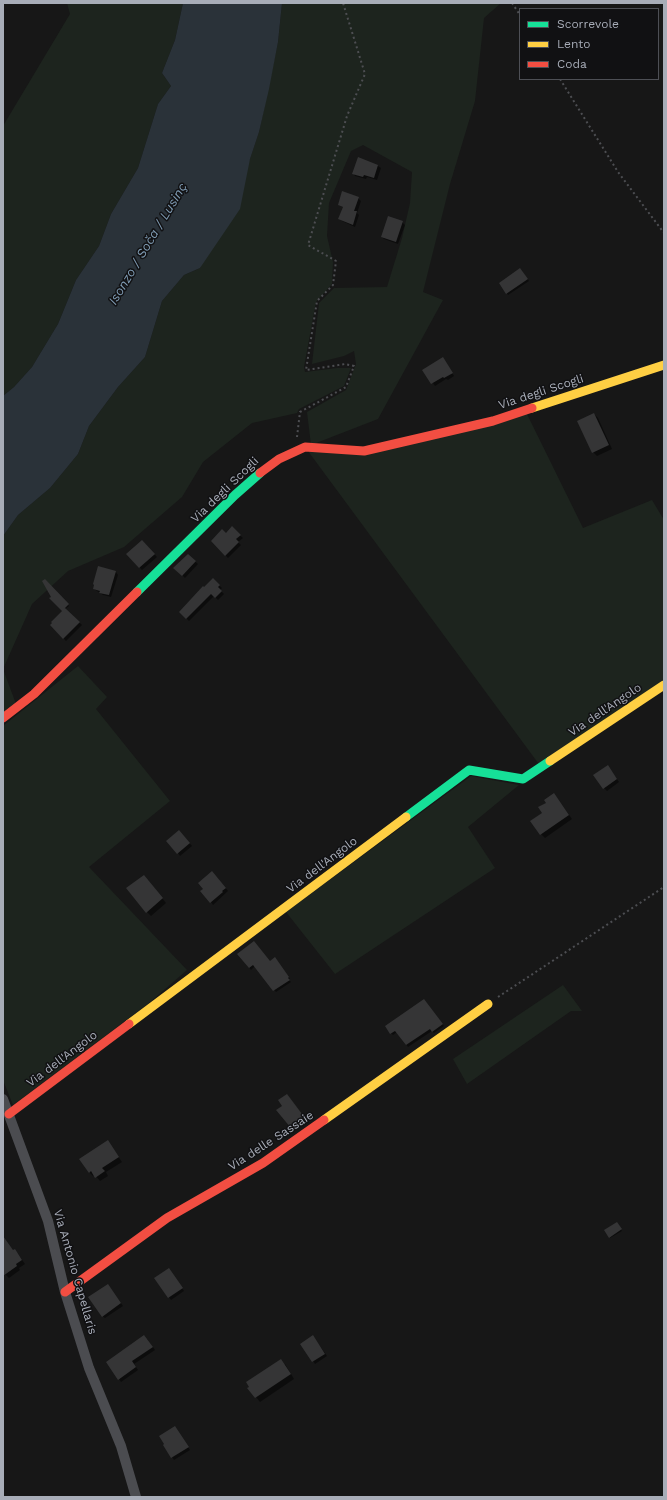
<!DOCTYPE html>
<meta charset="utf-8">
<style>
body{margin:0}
#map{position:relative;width:667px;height:1500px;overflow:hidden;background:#171717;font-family:"Work Sans",sans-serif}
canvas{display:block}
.frame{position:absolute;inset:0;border:4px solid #a8adb8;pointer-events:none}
.legend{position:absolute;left:519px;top:8px;width:140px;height:72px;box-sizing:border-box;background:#111113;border:1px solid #4d4f55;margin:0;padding:5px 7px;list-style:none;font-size:12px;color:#a8adb8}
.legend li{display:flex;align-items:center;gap:8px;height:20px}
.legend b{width:20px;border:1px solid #4d4f55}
</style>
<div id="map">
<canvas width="667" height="1500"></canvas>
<div class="frame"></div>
<ul class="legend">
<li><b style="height:5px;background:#16e098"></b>Scorrevole</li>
<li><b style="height:5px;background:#ffcf43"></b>Lento</li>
<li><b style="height:5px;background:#f24e42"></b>Coda</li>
</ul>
</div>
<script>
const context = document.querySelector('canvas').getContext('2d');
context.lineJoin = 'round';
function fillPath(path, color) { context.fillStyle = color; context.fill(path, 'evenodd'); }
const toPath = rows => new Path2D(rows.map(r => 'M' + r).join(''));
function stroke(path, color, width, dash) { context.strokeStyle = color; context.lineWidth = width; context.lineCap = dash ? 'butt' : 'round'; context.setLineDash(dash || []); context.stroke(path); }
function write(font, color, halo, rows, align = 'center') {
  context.font = font + ' "Work Sans",sans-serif'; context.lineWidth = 3; context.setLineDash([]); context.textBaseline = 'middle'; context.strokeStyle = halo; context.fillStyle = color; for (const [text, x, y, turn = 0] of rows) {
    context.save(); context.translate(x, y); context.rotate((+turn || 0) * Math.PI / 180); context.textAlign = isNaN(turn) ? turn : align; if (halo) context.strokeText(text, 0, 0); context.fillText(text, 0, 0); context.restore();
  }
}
const green = toPath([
 [67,3,183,3,175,40,162,73,171,86,158,104,138,168,111,214,99,246,76,280,58,324,32,367,14,387,3,396,3,126,70,14],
 [282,3,501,3,484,18,475,101,450,184,423,292,443,300,378,419,311,445,307,412,346,390,356,364,354,351,344,356,312,364,319,303,334,288,387,287,402,238,410,203,412,172,363,145,351,151,329,203,327,236,333,262,332,284,316,302,304,367,305,372,337,368,351,368,344,386,299,409,297,413,252,423,203,462,182,497,124,547,68,571,32,604,3,669,16,704,3,713,3,536,18,515,50,488,78,454,89,426,118,387,145,357,162,301,184,275,200,268,250,159,259,132,278,42],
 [525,410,583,528,652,500,664,520,664,685,541,767,305,447,364,451],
 [78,666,107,697,96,709,170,801,89,867,187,970,149,1003,13,1105,3,1080,3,726],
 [471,776,519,785,468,827,495,868,335,974,286,912],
 [563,985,582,1011,571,1011,467,1084,453,1059]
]);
const water = toPath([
 [183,3,282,3,278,42,269,89,259,132,250,159,240,209,200,268,184,275,162,301,145,357,118,387,89,426,78,454,50,488,18,515,3,536,3,396,14,387,32,367,58,324,76,280,99,246,111,214,138,168,158,104,171,86,162,73,175,40]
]);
const shadow = toPath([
 [358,159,378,166,381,168,377,180,367,177,366,179,355,176,353,173],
 [358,198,361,201,357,213,359,215,355,227,342,221,339,218,344,208,339,205],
 [402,222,405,225,398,244,384,239,382,237],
 [521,270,529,281,508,295,500,283],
 [445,361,454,376,448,380,446,379,435,386,424,370],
 [594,414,598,418,612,449,597,456,593,452],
 [232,528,243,538,238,542,241,545,228,558,212,541,226,534],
 [142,541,157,557,142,570,127,554],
 [188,555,198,564,185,578,175,568],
 [116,572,118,575,111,597,103,595,94,589],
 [44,580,69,606,65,609,82,625,66,641,51,625,63,611,52,597],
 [213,580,222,588,220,590,224,594,218,600,214,596,189,621,180,612],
 [610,769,619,782,607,791,604,788],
 [554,794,572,819,545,838,541,834,544,813],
 [182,834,192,846,180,856,178,853],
 [215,875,228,891,213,905,211,902],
 [148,880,166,903,151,916,147,912],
 [239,954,270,962,277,961,290,979,289,980,291,982,276,992,255,966,251,970],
 [426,1002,444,1026,434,1033,432,1031,408,1047,397,1032,393,1035,391,1033],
 [289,1098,307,1121,294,1130,292,1127,283,1106],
 [107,1141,122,1162,106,1172,108,1176,100,1181,95,1175,93,1176,89,1172],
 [618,1224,622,1231,610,1238,609,1237],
 [3,1242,18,1254,25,1264,19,1268,20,1270,9,1278,3,1272],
 [171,1272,184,1291,171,1300,155,1278],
 [110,1288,123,1306,105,1318,102,1316],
 [147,1339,155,1350,134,1364,138,1370,121,1382,119,1379],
 [315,1339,327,1356,315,1364,313,1361],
 [285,1364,294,1379,260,1402,249,1388],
 [175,1427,190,1450,174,1460,172,1457]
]);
const building = toPath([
 [358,157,378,165,374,178,364,175,363,177,352,174],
 [342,191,359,197,354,211,357,211,353,225,338,219,343,207,338,205],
 [388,216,403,221,396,242,381,237],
 [520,268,528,279,506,294,499,283],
 [443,357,453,373,444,378,443,377,431,384,422,370],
 [594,413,609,445,592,453,577,421],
 [232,526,241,535,236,539,239,542,225,556,211,541,222,529,226,533],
 [142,540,155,554,139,568,126,554],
 [188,554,196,561,182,576,173,568],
 [98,566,116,571,109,595,99,593,100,591,93,589,94,585,93,584],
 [213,578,220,585,218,587,222,591,215,598,211,594,186,619,179,612,203,586,204,587],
 [45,579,69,604,62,611,49,598,51,597,42,581],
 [65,608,80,622,63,639,50,625,52,623,51,622],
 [608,765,617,779,603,789,593,775],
 [554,793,569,815,540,835,530,821,542,813,538,807,546,803,544,800],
 [179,830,190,843,177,854,166,841],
 [212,871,226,888,222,891,223,892,210,903,200,891,203,889,198,883],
 [144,875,163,898,146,913,126,888],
 [254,941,270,961,275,957,289,977,288,978,290,980,273,991,253,965,249,968,237,954],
 [424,999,443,1024,432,1032,430,1029,406,1045,395,1031,390,1034,385,1026],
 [287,1094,305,1118,291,1128,276,1110,282,1106,278,1100],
 [108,1140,119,1157,102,1168,105,1171,95,1178,91,1171,89,1173,79,1159],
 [617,1222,622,1229,609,1238,604,1230],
 [3,1236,13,1250,15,1249,22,1260,16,1264,17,1266,3,1276],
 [169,1268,183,1288,168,1298,154,1278],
 [108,1284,121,1303,102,1317,88,1297],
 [144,1335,153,1347,132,1361,136,1367,118,1380,106,1362],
 [313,1335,325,1354,312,1362,300,1344],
 [281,1359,291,1374,255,1398,247,1388,249,1387,246,1382],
 [175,1426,189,1447,171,1458,163,1445,164,1444,159,1436]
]);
const path = toPath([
 [512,3,520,15],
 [560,79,618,172,664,233],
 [297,437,300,412,346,387,354,366,345,364,306,370,317,301,333,285,336,261,308,245,347,116,365,74,343,3],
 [498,997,664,887]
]);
const street = toPath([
 [3,1099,48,1221,65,1292,89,1368,121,1446,136,1497]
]);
const fast = toPath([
 [137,592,235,495,260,473],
 [406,817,469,770,523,779,550,761]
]);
const slow = toPath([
 [532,408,664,365],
 [550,761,664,685],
 [129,1024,406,817],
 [324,1120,488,1004]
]);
const jam = toPath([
 [260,473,279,459,305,447,364,451,493,421,532,408],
 [3,718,34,694,137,592],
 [9,1114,129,1024],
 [65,1292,167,1218,263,1163,324,1120]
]);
const streetNames = [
 ["Via degli Scogli",541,392,-18],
 ["Via degli Scogli",225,490,-44],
 ["Via dell'Angolo",605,710,-34],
 ["Via dell'Angolo",322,865,-37],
 ["Via dell'Angolo",62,1059,-37],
 ["Via delle Sassaie",271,1141,-33],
 ["Via Antonio Capellaris",75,1272,74]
];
const waterNames = [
 ["Isonzo / Soča / Lusinç",148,244,-59]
];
fillPath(green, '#1d241e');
fillPath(water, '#2a3239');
fillPath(shadow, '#0007');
fillPath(building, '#353536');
stroke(path, '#4d4e52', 2, [2, 3]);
stroke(street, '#4b4c50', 10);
stroke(fast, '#16e098', 9);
stroke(slow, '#ffcf43', 9);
stroke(jam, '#f24e42', 9);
write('12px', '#a8adb8', '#111113', streetNames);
write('italic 13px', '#7f9bb3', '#111113', waterNames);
</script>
